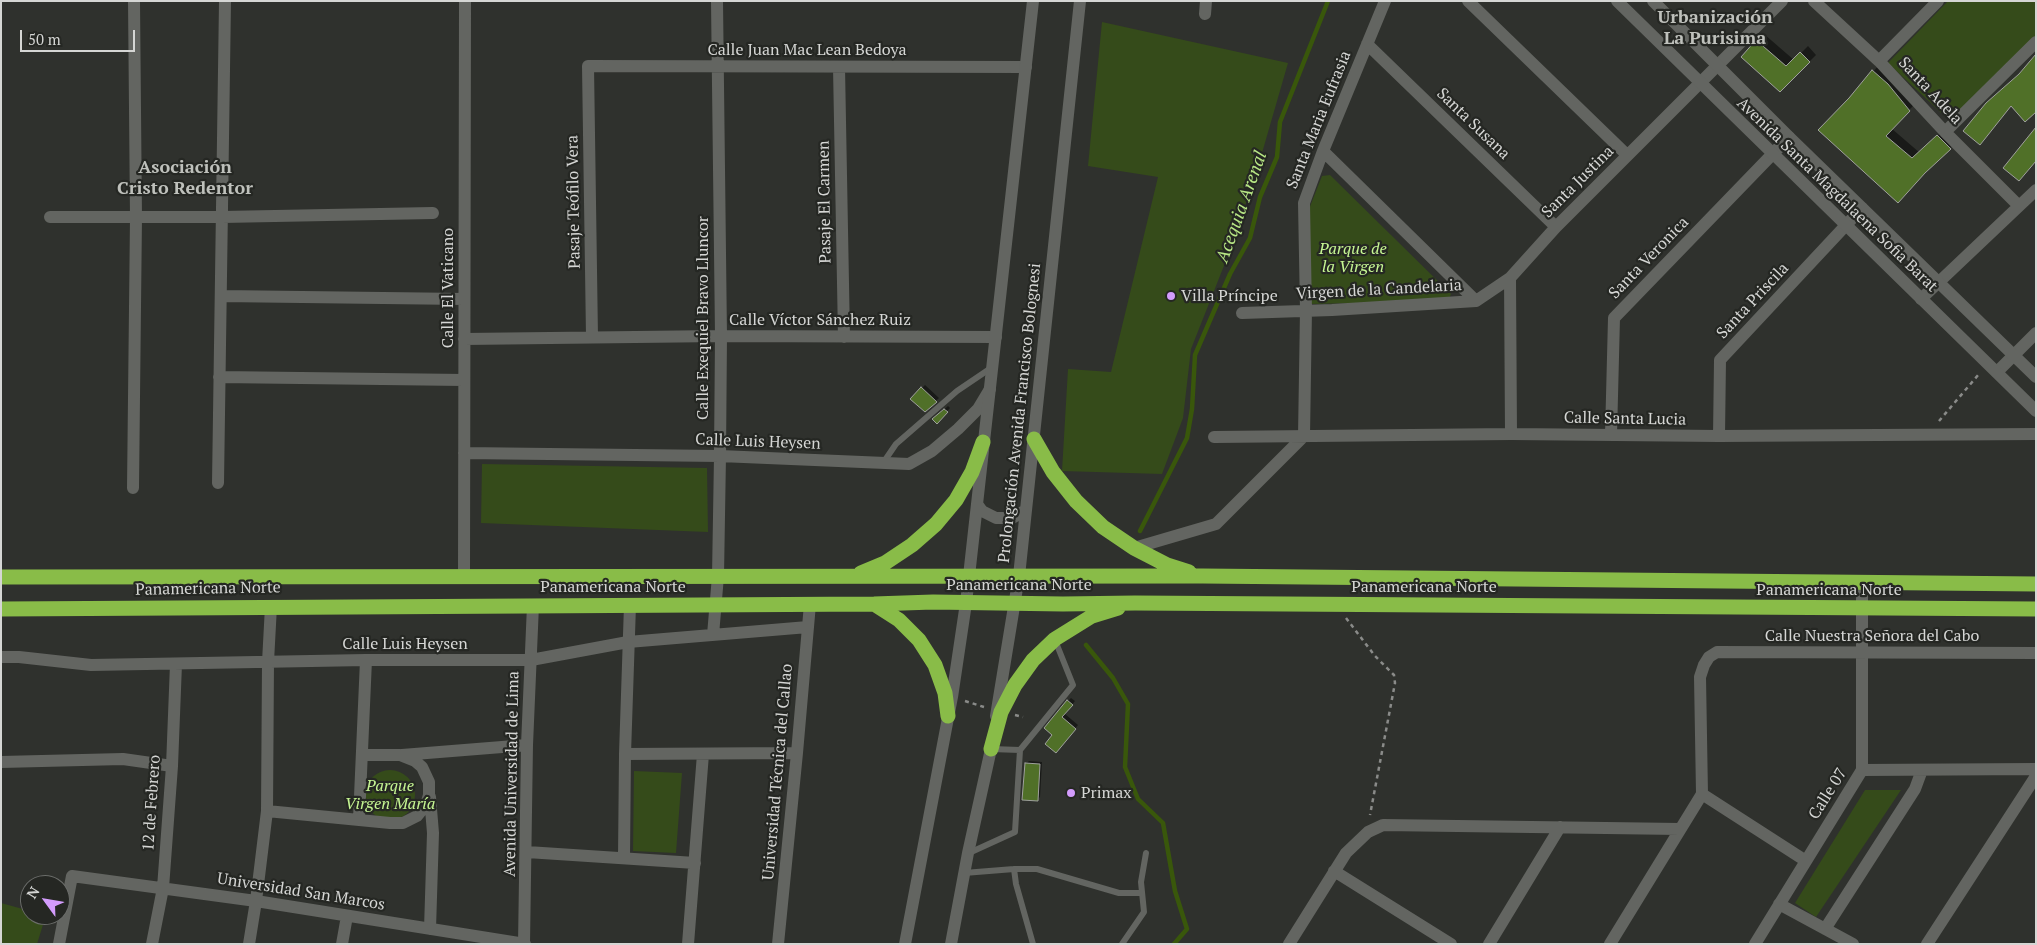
<!DOCTYPE html>
<meta charset="utf-8">
<style>
body{margin:0}
#map{position:relative;width:2037px;height:945px;overflow:hidden;background:#2f312d;font-family:"PT Serif",serif}
canvas{display:block}
.frame{position:absolute;inset:0;border:2px solid #d5d6d4;pointer-events:none}
.north{position:absolute;left:20px;top:875px;width:50px;height:50px;box-sizing:border-box;background:#252723;border:1px solid #6b6d6a;border-radius:50%;rotate:302deg;font-size:14px;font-weight:700;line-height:20px;text-align:center;color:#d5d6d4}
.north::after{content:'';display:block;margin:auto;width:18px;height:22px;background:#d39cfc;clip-path:polygon(50% 0,100% 100%,50% 72%,0 100%)}
.scale{position:absolute;left:20px;top:30px;width:115px;height:22px;box-sizing:border-box;border:2px solid #d5d6d4;border-top:0;padding-left:6px;font-size:15px;line-height:18px;white-space:nowrap;color:#d5d6d4;-webkit-text-stroke:4px #252723;paint-order:stroke}
</style>
<div id="map">
<canvas width="2037" height="945"></canvas>
<div class="frame"></div>
<div class="north">N</div>
<div class="scale">50 m</div>
</div>
<script>
const context = document.querySelector('canvas').getContext('2d');
context.lineJoin = 'round';
function fillPath(path, color) { context.fillStyle = color; context.fill(path, 'evenodd'); }
const toPath = rows => new Path2D(rows.map(r => 'M' + r).join(''));
function stroke(path, color, width, dash) { context.strokeStyle = color; context.lineWidth = width; context.lineCap = dash ? 'butt' : 'round'; context.setLineDash(dash || []); context.stroke(path); }
function write(font, color, halo, rows, align = 'center') {
  context.font = font + ' "PT Serif",serif'; context.lineWidth = 4.5; context.setLineDash([]); context.textBaseline = 'middle'; context.strokeStyle = halo; context.fillStyle = color; for (const [text, x, y, turn = 0] of rows) {
    context.save(); context.translate(x, y); context.rotate((+turn || 0) * Math.PI / 180); context.textAlign = isNaN(turn) ? turn : align; if (halo) context.strokeText(text, 0, 0); context.fillText(text, 0, 0); context.restore();
  }
}
const green = toPath([
 [1948,1,2036,1,2036,36,1951,122,1888,63],
 [1102,22,1288,63,1260,160,1233,243,1191,349,1183,418,1162,474,1062,471,1068,369,1111,372,1158,177,1088,166],
 [1330,175,1451,294,1448,301,1310,304,1309,209,1322,176],
 [482,464,707,468,708,532,481,523],
 '365 795a25 25 0 1 1 50 0a25 25 0 1 1-50 0Z',
 [634,771,682,773,676,853,633,851],
 [1865,790,1901,790,1816,917,1795,903],
 [1,903,30,911,30,915,46,915,37,944,1,944]
]);
const shadow = toPath([
 [1764,34,1794,60,1808,46,1816,55,1780,91,1743,57],
 [1879,65,1916,103,1891,128,1920,153,1944,130,1956,142,1928,168,1904,195,1849,99],
 [925,385,939,398,925,411,912,399],
 [948,406,950,408,937,422,934,419],
 [1071,698,1075,701,1065,714,1078,725,1059,748,1054,735,1068,701],
 [1029,761,1042,762,1040,797,1037,800,1026,764]
]);
const stream = toPath([
 [1140,531,1187,438,1192,409,1195,355,1230,274,1250,238,1260,197,1277,157,1280,122,1328,1],
 [1086,645,1113,678,1128,704,1125,767,1138,799,1163,823,1175,891,1187,929,1174,944]
]);
const building = toPath([
 [1756,40,1786,66,1800,52,1810,62,1780,92,1741,57,1756,40],
 [2036,54,2036,112,2025,122,2011,106,1980,145,1963,131,1986,103,2019,74,2036,54],
 [1872,70,1888,84,1910,111,1886,136,1912,158,1937,135,1951,149,1925,173,1898,203,1818,130,1849,98,1872,70],
 [2036,127,2036,161,2019,181,2003,168,2036,127],
 [921,387,937,402,925,412,910,399,921,387],
 [944,409,948,412,937,424,932,419,944,409],
 [1067,700,1073,705,1062,717,1076,729,1056,753,1045,744,1052,735,1044,728,1067,700],
 [1025,763,1040,764,1038,801,1022,800,1025,763]
]);
const path = toPath([
 [1939,421,1979,374],
 [1346,618,1375,656,1394,675,1395,683,1370,815],
 [965,701,984,707],
 [1015,715,1023,717]
]);
const lane = toPath([
 [883,463,896,444,957,391,991,368],
 [991,749,1020,750],
 [969,853,1015,832,1020,750,1073,685,1055,640],
 [1014,869,1016,884,1033,944],
 [964,873,1014,869,1037,869,1119,893,1141,893],
 [1122,944,1144,912,1141,882,1146,853]
]);
const street = toPath([
 [1468,1,1627,155],
 [1814,1,1879,61,1945,132,2019,206],
 [1205,14,1206,1],
 [1367,44,1556,227],
 [1879,61,1938,1],
 [839,67,844,337],
 [1945,132,2036,42],
 [1323,151,1476,301],
 [50,217,222,217,433,213],
 [221,296,464,299],
 [1921,299,2036,190],
 [1242,313,1332,310,1476,301,1510,278],
 [592,337,588,66,1026,67],
 [464,339,721,336,996,337],
 [1997,372,2036,333],
 [219,377,464,380],
 [1511,434,1510,278,1556,227,1782,1],
 [1611,435,1614,318,1789,137],
 [1719,436,1720,360,1862,208],
 [1214,437,1511,434,1719,436,2036,434],
 [464,453,720,456,909,464,932,451,958,429,978,409,990,389],
 [218,483,225,1],
 [133,488,136,217,134,1],
 [1134,548,1216,524,1304,436,1306,310,1304,203,1323,151,1385,1],
 [464,575,465,1],
 [713,635,718,576,720,456,721,336,717,1],
 [1,657,19,657,91,665,366,660,531,660,628,642,808,627],
 [625,754,797,753],
 [402,755,527,745],
 [1,762,123,759,172,766],
 [1862,770,2036,769],
 [1702,794,1806,861],
 [430,797,433,833,430,929],
 [267,811,390,823,403,823,417,816,426,805,429,795,429,782,422,767,415,761,400,755,363,755],
 [359,819,366,660],
 [527,852,695,863],
 [624,857,625,754,630,605],
 [1334,871,1451,944],
 [1779,904,1853,944],
 [1825,929,1915,789,1922,770],
 [59,944,72,876,256,901,525,944],
 [152,944,163,888,172,766,176,664],
 [249,944,256,901,267,811,268,662,271,606],
 [342,944,347,916],
 [524,944,527,745,533,605],
 [688,944,703,754],
 [778,944,797,753,810,604],
 [1289,944,1346,853,1368,832,1383,825,1680,829],
 [1489,944,1560,827],
 [1610,944,1702,794,1700,677,1704,665,1709,657,1717,652,2036,653],
 [1755,944,1862,770,1862,583],
 [1927,944,2036,776]
]);
const secondary = toPath([
 [1617,1,2036,411],
 [1653,1,1789,137,2036,377],
 [977,504,982,511,996,518,1012,518,1026,510],
 [996,716,1019,576,1080,1],
 [905,944,952,697,966,603,1033,1],
 [951,944,968,853,993,740]
]);
const highway = toPath([
 [1034,439,1053,472,1076,501,1103,527,1134,548,1167,565,1189,572],
 [861,573,885,563,912,545,936,524,956,500,972,472,983,442],
 [1,577,1202,576,2036,584],
 [874,604,899,620,919,640,935,665,945,693,948,716],
 [1,609,874,604,933,602,1063,604,1135,603,2036,609],
 [991,749,1001,712,1015,685,1033,660,1055,639,1092,616,1118,608]
]);
const markers = [
 [1171,296,5,"#d39cfc"],
 [1071,793,5,"#d39cfc"]
];
const streetNames = [
 ["Calle Juan Mac Lean Bedoya",807,50],
 ["Santa Adela",1930,91,47],
 ["Santa Maria Eufrasia",1319,120,-68],
 ["Santa Susana",1473,124,44],
 ["Santa Justina",1578,182,-45],
 ["Avenida Santa Magdalaena Sofia Barat",1837,195,44],
 ["Pasaje Teófilo Vera",574,202,-91],
 ["Pasaje El Carmen",825,202,-91],
 ["Santa Veronica",1649,258,-46],
 ["Calle El Vaticano",448,288,-90],
 ["Virgen de la Candelaria",1379,290,-3],
 ["Santa Priscila",1753,301,-47],
 ["Calle Exequiel Bravo Lluncor",703,318,-90],
 ["Calle Víctor Sánchez Ruiz",820,320],
 ["Prolongación Avenida Francisco Bolognesi",1020,413,-84],
 ["Calle Santa Lucia",1625,419,1],
 ["Calle Luis Heysen",758,442,2],
 ["Panamericana Norte",1019,585],
 ["Panamericana Norte",613,587],
 ["Panamericana Norte",1424,587],
 ["Panamericana Norte",208,589,-1],
 ["Panamericana Norte",1829,590],
 ["Calle Nuestra Señora del Cabo",1872,636],
 ["Calle Luis Heysen",405,644],
 ["Universidad Técnica del Callao",778,772,-85],
 ["Avenida Universidad de Lima",512,774,-89],
 ["Calle 07",1828,794,-58],
 ["12 de Febrero",152,803,-86],
 ["Universidad San Marcos",301,892,9]
];
const parkNames = [
 ["Parque de",1353,249],
 ["la Virgen",1353,267],
 ["Parque",390,786],
 ["Virgen María",390,804]
];
const poiNames = [
 ["Villa Príncipe",1181,296],
 ["Primax",1081,793]
];
const neighbourhoodNames = [
 ["Urbanización",1715,18],
 ["La Purisima",1715,39],
 ["Asociación",185,168],
 ["Cristo Redentor",185,189]
];
const waterNames = [
 ["Acequia Arenal",1242,207,-70]
];
fillPath(green, '#354b1a');
fillPath(shadow, '#0007');
stroke(stream, '#39570b', 4.5);
fillPath(building, '#507028');
stroke(building, '#9fa19d', 1);
stroke(path, '#8a8b89', 2.5, [4, 4]);
stroke(lane, '#636561', 6);
stroke(street, '#636561', 12);
stroke(secondary, '#636561', 12);
stroke(highway, '#89bc48', 15);
for (const [x, y, r, color] of markers) { const dot = new Path2D(); dot.arc(x, y, r, 0, 2 * Math.PI); context.fillStyle = color; context.fill(dot); stroke(dot, '#252723', 2); }
write('16px', '#d5d6d4', '#252723', streetNames);
write('italic 16px', '#c6f693', '#252723', parkNames);
write('16px', '#d5d6d4', '#252723', poiNames, 'left');
write('bold 18px', '#bfc1bc', '#252723', neighbourhoodNames);
write('italic 18px', '#b8e785', '#252723', waterNames);
</script>
